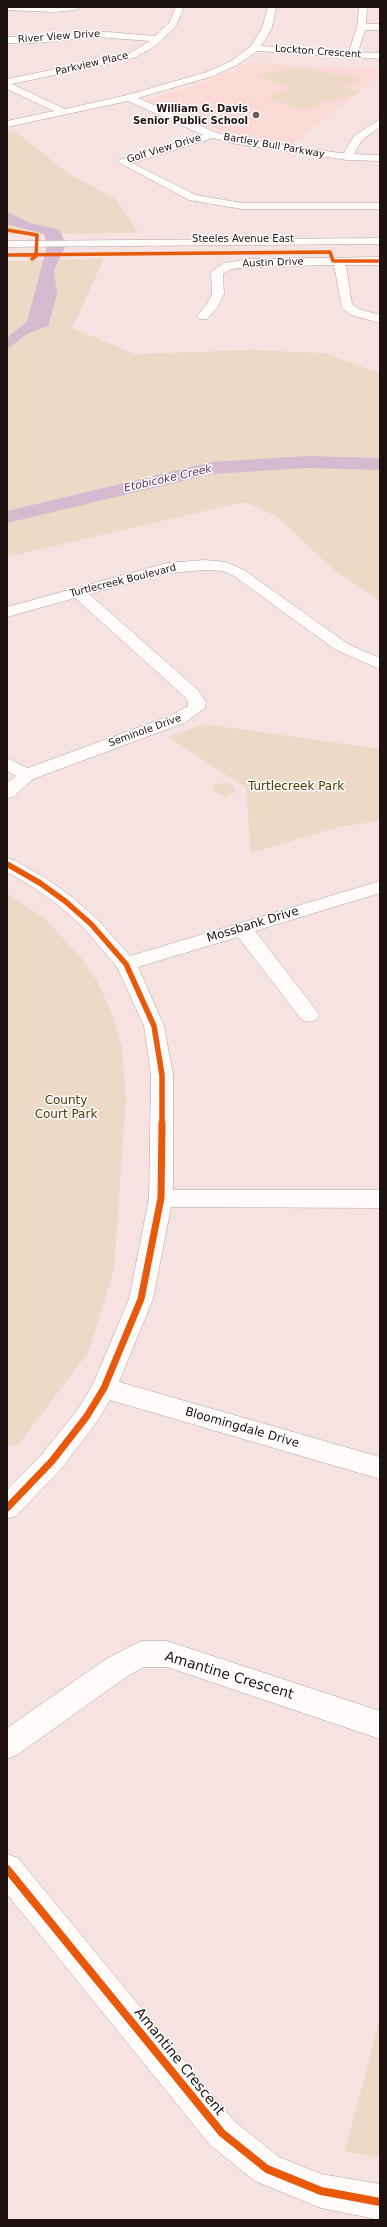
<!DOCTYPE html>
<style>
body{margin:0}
#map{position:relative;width:387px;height:2227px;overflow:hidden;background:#f6e3e1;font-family:"DejaVu Sans",sans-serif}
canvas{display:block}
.frame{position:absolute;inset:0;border:8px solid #1e1211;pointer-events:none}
</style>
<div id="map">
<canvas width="387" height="2227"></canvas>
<div class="frame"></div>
</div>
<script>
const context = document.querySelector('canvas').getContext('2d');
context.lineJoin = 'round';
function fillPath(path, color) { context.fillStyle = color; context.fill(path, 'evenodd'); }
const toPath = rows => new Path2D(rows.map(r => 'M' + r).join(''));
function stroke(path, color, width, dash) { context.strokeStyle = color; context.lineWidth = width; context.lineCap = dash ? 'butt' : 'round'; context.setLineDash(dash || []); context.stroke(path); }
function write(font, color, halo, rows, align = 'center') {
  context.font = font + ' "DejaVu Sans",sans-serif'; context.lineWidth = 3; context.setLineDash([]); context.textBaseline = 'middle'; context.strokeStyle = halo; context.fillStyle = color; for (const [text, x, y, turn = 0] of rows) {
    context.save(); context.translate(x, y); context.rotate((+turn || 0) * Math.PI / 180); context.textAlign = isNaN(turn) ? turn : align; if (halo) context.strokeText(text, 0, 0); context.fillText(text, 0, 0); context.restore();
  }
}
const built = toPath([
 [247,62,380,70,380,75,290,146,229,135,145,100,191,87,234,70]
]);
const green = toPath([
 [302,67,360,79,359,81,340,86,360,93,328,102,324,101,308,110,300,110,267,96,292,89,257,76,289,68,296,70],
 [15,131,69,174,116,199,139,233,7,234,7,132],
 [104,259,72,328,136,354,250,350,324,353,380,373,380,601,334,570,276,516,244,502,7,557,7,261],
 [204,724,380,749,380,821,339,827,251,853,246,788,168,737],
 [226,783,233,786,236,792,225,797,213,791,215,784],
 [7,893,44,918,80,956,97,981,112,1013,122,1048,126,1099,114,1270,88,1353,18,1445,7,1445],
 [380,2018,380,2158,345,2151]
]);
const water = toPath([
 [7,212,30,223,60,230,66,246,54,270,57,295,48,326,27,334,7,349,7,337,27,322,47,246,44,234,7,224]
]);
const river = toPath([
 [307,456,380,458,380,470,307,468,212,474,7,523,7,511,212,462,307,456]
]);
const minor = toPath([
 [7,7,80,7,76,10,54,12,7,10,7,7],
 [176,7,184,7,176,26,154,47,134,58,12,84,65,109,127,95,207,72,231,61,251,46,262,28,268,7,276,7,272,28,261,46,349,51,357,27,359,7,367,7,366,24,380,24,380,30,365,30,358,52,380,53,380,59,257,51,237,65,213,76,138,98,217,133,237,138,340,153,344,153,354,136,380,119,380,127,362,140,354,154,380,155,380,161,347,160,237,144,213,138,132,163,196,195,242,203,380,203,380,209,242,209,189,200,118,162,119,160,203,135,128,101,7,127,7,121,54,111,7,89,7,79,128,54,150,41,97,37,34,43,7,43,7,37,34,37,97,31,155,36,169,23,176,7],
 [380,257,380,265,346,265,352,304,359,309,380,315,380,323,351,315,342,308,334,265,249,267,231,269,223,274,224,294,217,308,207,319,199,319,197,316,207,304,212,294,211,272,224,263,249,259,380,257],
 [205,560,226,562,244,570,348,644,380,658,380,669,336,650,234,576,223,571,205,570,168,573,89,594,198,690,206,702,205,708,184,723,33,779,13,797,7,798,7,783,16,776,7,771,7,758,28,768,172,715,188,706,188,702,185,697,75,598,7,617,7,607,167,563,205,560],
 [7,858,14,860,47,879,72,897,98,920,130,956,380,881,380,893,255,931,316,1010,319,1015,316,1020,309,1022,302,1020,238,937,138,967,164,1026,173,1075,173,1190,380,1190,380,1208,171,1207,153,1299,119,1382,380,1457,380,1479,110,1400,96,1423,61,1469,16,1516,7,1519,7,1490,43,1453,78,1409,93,1384,129,1299,149,1198,151,1075,144,1026,117,967,84,928,58,905,33,887,7,872,7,858],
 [141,1641,167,1641,380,1711,380,1739,167,1667,144,1667,126,1677,17,1755,7,1759,7,1728,106,1659,141,1641],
 [7,1854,18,1858,234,2121,279,2157,321,2174,380,2184,380,2220,321,2208,255,2181,210,2145,7,1894,7,1854]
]);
const major = toPath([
 [380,238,380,244,7,247,7,241,380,238]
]);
const cyclewayFar3 = toPath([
 [7,230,37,235,36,256,32,259],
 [7,255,330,252,333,261,380,261]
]);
const cyclewayFar2 = toPath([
 [7,864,40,883,65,901,91,924,126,964,154,1026,162,1075,162,1124]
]);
const cyclewayFar1 = toPath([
 [7,1508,52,1461,87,1416,104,1388,141,1299,161,1198,162,1123]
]);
const cycleway = toPath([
 [7,1869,222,2133,267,2169,321,2191,380,2202]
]);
const markers = [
 [256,115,4,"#6a5b5a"]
];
const farStreetnames = [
 ["River View Drive",59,37,-4],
 ["Lockton Crescent",318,52,4],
 ["Parkview Place",92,64,-13],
 ["Bartley Bull Parkway",274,146,10],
 ["Golf View Drive",164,149,-17],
 ["Steeles Avenue East",243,239],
 ["Austin Drive",273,263,-2],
 ["Turtlecreek Boulevard",123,581,-14],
 ["Seminole Drive",145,731,-20]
];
const farPoinames = [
 ["William G. Davis",248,109],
 ["Senior Public School",248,121]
];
const farWaternames = [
 ["Etobicoke Creek",168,479,-13]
];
const parkNames = [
 ["Turtlecreek Park",296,787],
 ["County",66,1101],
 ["Court Park",66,1115]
];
const streetNames = [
 ["Mossbank Drive",253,925,-17],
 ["Bloomingdale Drive",242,1428,16]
];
const nearStreetnames = [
 ["Amantine Crescent",229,1676,17],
 ["Amantine Crescent",179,2062,51]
];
fillPath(built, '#fad9d6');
fillPath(green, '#ecdac7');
fillPath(water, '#d5bad0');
fillPath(river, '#d5bad0');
stroke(minor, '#b2a3a2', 1);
stroke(major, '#b2a3a2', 1);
fillPath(minor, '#fefbfa');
fillPath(major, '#fefbfa');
stroke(cyclewayFar3, '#e8590c', 3.5);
stroke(cyclewayFar2, '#e8590c', 5.5);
stroke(cyclewayFar1, '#e8590c', 7);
stroke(cycleway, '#e8590c', 8);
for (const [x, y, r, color] of markers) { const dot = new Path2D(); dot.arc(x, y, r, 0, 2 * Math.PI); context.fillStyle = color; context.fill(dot); stroke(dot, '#fff', 1.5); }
write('10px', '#1e1211', '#fff', farStreetnames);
write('bold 10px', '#1e1211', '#fff', farPoinames, 'right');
write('italic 11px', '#5e3562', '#fff', farWaternames);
write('12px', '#4c3903', '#fff', parkNames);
write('12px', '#1e1211', '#fff', streetNames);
write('14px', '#1e1211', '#fff', nearStreetnames);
</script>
